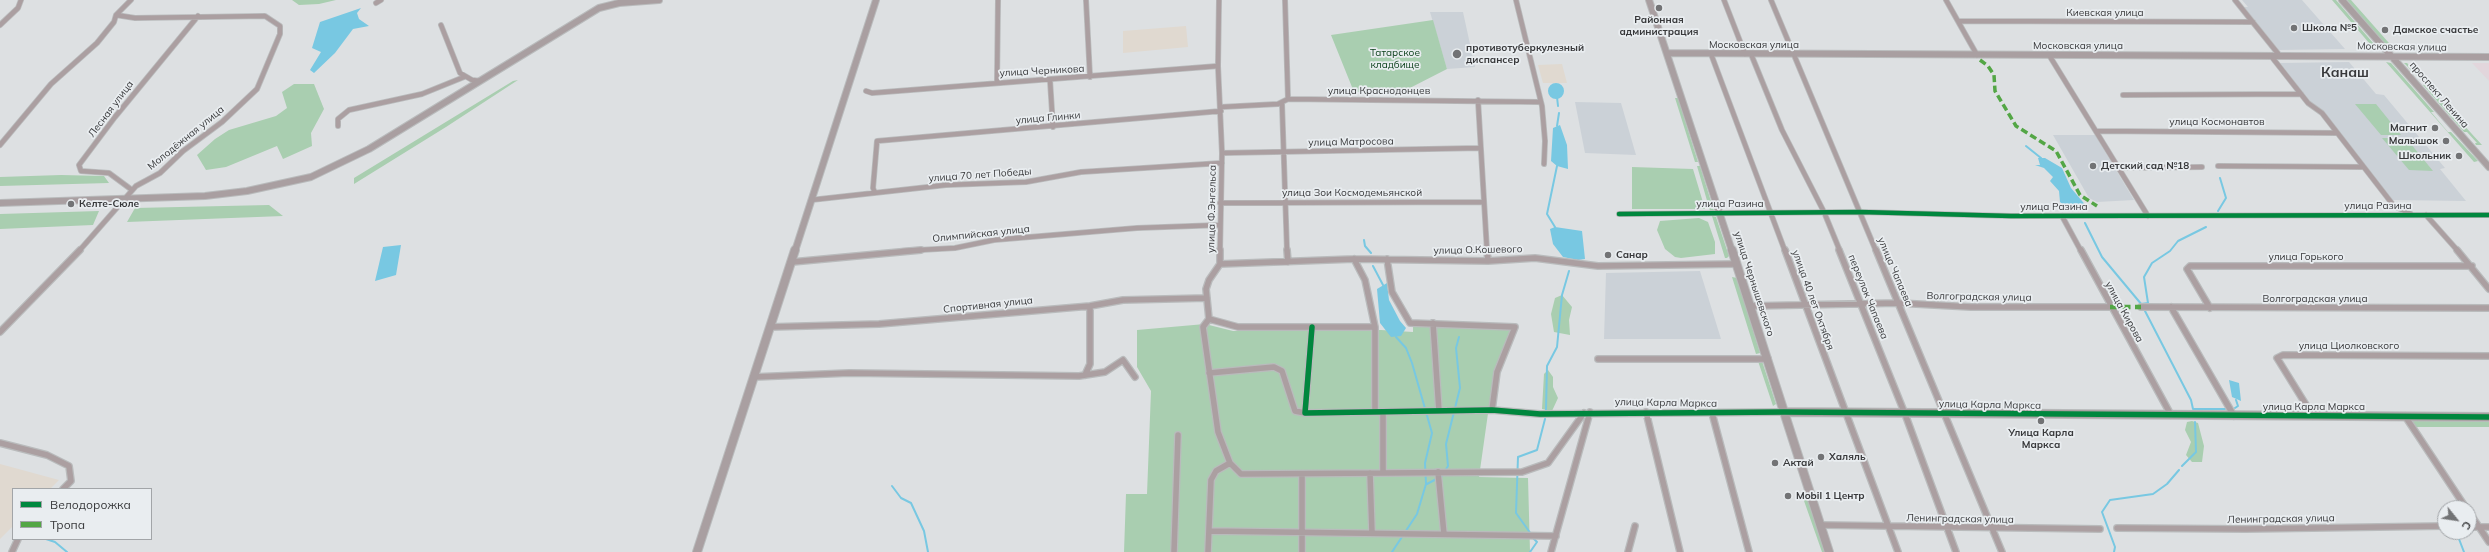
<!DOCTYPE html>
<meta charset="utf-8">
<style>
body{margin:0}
#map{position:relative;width:2489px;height:552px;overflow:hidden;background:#dde0e2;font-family:Mulish,sans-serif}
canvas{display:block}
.legend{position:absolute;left:12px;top:488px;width:140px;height:52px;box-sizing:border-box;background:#e9edf0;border:1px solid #a2a5a8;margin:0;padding:5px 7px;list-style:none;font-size:12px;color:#38393b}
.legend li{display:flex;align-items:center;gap:8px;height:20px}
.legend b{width:20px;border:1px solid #a2a5a8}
.north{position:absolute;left:2437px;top:500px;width:40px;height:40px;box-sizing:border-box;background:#e9edf0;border:1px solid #a2a5a8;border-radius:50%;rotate:120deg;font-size:11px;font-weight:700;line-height:16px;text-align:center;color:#38393b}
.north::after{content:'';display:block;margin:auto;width:14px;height:18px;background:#727375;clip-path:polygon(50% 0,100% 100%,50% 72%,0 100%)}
</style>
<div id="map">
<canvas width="2489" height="552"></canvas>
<ul class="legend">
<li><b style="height:5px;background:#00873e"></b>Велодорожка</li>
<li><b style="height:5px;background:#53a645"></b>Тропа</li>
</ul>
<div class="north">С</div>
</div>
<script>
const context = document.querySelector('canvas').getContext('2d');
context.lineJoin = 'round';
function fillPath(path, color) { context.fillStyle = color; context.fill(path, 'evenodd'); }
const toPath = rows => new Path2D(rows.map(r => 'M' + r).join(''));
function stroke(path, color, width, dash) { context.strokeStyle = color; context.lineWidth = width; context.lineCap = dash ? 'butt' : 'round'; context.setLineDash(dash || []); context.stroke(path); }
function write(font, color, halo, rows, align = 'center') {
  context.font = font + ' Mulish,sans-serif'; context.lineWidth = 3.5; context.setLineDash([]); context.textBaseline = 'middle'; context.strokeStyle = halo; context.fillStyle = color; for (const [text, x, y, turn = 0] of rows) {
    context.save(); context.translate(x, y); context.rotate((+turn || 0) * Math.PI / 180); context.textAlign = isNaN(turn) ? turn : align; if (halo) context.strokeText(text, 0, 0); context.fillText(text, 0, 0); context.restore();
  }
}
const commercial = toPath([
 [2472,63,2489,63,2489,81]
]);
const industrial = toPath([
 [1186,26,1188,47,1123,53,1123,31],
 [1562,64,1567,83,1543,83,1538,65],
 [0,464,59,480,50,489,13,489,13,526,0,539]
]);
const built = toPath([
 [2242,0,2302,0,2345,49,2279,50,2244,7,2248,7],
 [1430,12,1463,12,1475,67,1447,69],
 [2349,62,2376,94,2384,95,2445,168,2440,169,2466,201,2391,200,2324,112,2310,102,2280,63],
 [1575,102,1621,103,1636,155,1585,153],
 [2053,135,2095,135,2134,200,2097,202,2089,198],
 [1700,271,1721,339,1604,339,1606,273]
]);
const green = toPath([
 [292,0,336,0,319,4,299,5],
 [2332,0,2336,0,2380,51,2376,51],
 [2347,0,2351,0,2396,51,2391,51],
 [1433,20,1447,69,1404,91,1354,92,1331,35],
 [2386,62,2391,63,2434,112,2431,112,2448,132,2451,132,2478,161,2474,162],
 [2404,63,2407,63,2482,145,2476,145,2475,143,2477,143,2467,132,2464,132,2423,85,2425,84],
 [518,80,446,127,354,184,354,178,513,81],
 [294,84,314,84,324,109,311,133,312,146,283,159,277,146,226,167,206,170,197,155,215,139,229,130,276,116,287,108,282,92],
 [1675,98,1678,98,1698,162,1695,162],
 [2355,104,2376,104,2401,135,2381,135],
 [2382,138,2406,138,2433,171,2409,170],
 [1697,166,1700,166,1714,211,1710,211],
 [1632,167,1693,169,1705,209,1632,209],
 [61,175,104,176,109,183,0,186,0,177],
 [269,205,283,216,127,222,135,208],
 [99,211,93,225,0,229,0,214],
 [1712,216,1716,217,1729,256,1727,258,1725,258],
 [1699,218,1708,222,1715,242,1715,254,1681,258,1675,257,1665,249,1657,230,1660,221],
 [1732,277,1737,278,1760,353,1756,354],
 [1562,295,1572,307,1569,320,1570,335,1554,332,1551,314,1555,298],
 [1205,324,1233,331,1381,330,1413,332,1413,325,1511,329,1494,371,1479,477,1528,478,1530,552,1124,552,1126,494,1147,494,1151,391,1137,367,1137,330],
 [1758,361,1762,361,1776,404,1773,406],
 [1548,370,1553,377,1553,387,1558,398,1552,411,1542,409,1544,374],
 [2410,419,2489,420,2489,427,2415,427],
 [2192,421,2198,423,2204,446,2202,462,2192,462,2186,455,2191,442,2185,430,2187,422],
 [1803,498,1808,499,1826,552,1822,552]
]);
const water = toPath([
 [361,8,357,13,359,19,369,26,353,29,335,53,314,73,310,70,321,52,312,48,320,22],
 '1548 91a8 8 0 1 1 16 0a8 8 0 1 1-16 0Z',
 [1560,125,1567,145,1568,169,1557,166,1551,161,1553,128],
 [2038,158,2045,158,2062,168,2071,188,2088,208,2072,210,2066,207,2060,202,2059,191,2050,181,2053,177,2044,168,2035,165,2040,165],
 [1555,227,1582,231,1585,259,1578,260,1563,257,1553,244,1550,229],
 [401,245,396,275,375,281,383,247],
 [1387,283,1389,300,1400,321,1406,328,1401,336,1391,337,1380,323,1377,289],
 [2229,380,2239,383,2241,401,2232,397]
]);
const stream = toPath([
 [1557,97,1558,106],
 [1557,126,1559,113],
 [2026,146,2041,158],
 [2218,211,2226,198,2220,178],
 [2085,223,2102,257,2142,305],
 [1555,227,1547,214,1557,166],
 [1364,240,1365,246,1371,253],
 [1373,266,1383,285],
 [2141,304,2148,303,2144,277,2152,263,2170,251,2178,241,2206,227],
 [2145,311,2191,400,2193,409,2225,409],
 [2235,408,2238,406,2236,400],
 [1546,410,1547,366,1557,347,1562,295,1569,271],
 [2182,466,2196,452,2195,422],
 [1427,484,1442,476,1448,466,1446,444,1460,388,1456,348,1459,337],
 [892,486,901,498,911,503,924,531,928,552],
 [1531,534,1516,513,1518,457,1537,450,1545,419],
 [46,539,55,542,67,552],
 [2459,539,2464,552],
 [1392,552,1417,514,1426,484,1425,463,1432,433,1412,363,1406,348,1396,337],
 [1530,552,1537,542,1533,538],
 [2114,552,2115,547,2102,512,2110,500,2153,494,2167,484,2179,470]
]);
const streetFar1 = toPath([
 [1086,0,1090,77],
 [1219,0,1218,66,1222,153,1220,251],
 [1285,0,1288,99],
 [1516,0,1542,106,1545,141,1544,164],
 [1724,0,1745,54],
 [1771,0,1876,251],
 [1946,0,1977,55],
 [2235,0,2280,56],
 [376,3,381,0],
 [1958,21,2253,22],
 [0,25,18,8,21,0],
 [441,25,460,73,472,80,480,81],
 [1711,54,1785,251],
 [1751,54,1782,130,1824,212,1840,251],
 [2049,55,2148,216],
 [2271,56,2308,103,2322,113,2394,206,2411,214],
 [1050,80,1053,127],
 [997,83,998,0],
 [866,91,872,93,1218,66],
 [2123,95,2301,94],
 [1478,100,1487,251],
 [1282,103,1287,251],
 [1221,107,1278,104,1288,99,1540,102],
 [338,126,338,119,349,110,422,94,464,77],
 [2097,131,2337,133],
 [0,145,51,84,97,43,114,22,116,15,131,0],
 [1222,153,1480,148],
 [2218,166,2363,167],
 [2120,168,2202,167],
 [132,190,109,173,81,171,79,165,115,117,198,16],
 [875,193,873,188,877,141,1221,111],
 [811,200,946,185,1026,182,1081,172,1222,163],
 [1220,203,1483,202],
 [1619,214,1860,212,2011,216,2489,215],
 [2426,215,2458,251],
 [2062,216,2081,251],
 [79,251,136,186,160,173,183,151,222,122,257,89,280,34,280,26,265,16,135,18,116,15],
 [902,251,955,248,994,240,1137,228,1220,225]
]);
const street = toPath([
 [1220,250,1220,264,1209,280,1206,289,1209,319,1238,327,1375,327],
 [1287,250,1288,262],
 [1487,250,1488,261],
 [1785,250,1898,552],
 [1839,250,1905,414,1956,552],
 [1876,250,2002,552],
 [2081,250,2171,415],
 [2457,250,2489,289],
 [1354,259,1365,280,1375,327,1375,412],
 [1387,259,1392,292,1410,323,1515,327,1497,372,1492,410],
 [792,262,921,250],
 [1220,264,1354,259,1488,261,1535,258,1598,266,1737,264],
 [1751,306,1898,303,1971,307,2110,307],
 [2141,307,2489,308],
 [2171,307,2234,416],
 [2210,308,2187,269,2190,266,2472,266],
 [1209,319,1203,327,1218,432,1230,463,1241,474,1522,472,1548,463,1584,413],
 [1433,323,1439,411],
 [770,327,879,324,1090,306,1123,300,1207,298],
 [1312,327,1305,413,1492,410,1540,414,1784,412],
 [0,332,80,250],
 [1598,359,1768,359],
 [1209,373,1274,367,1282,371,1295,411,1305,413],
 [1085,375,1090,364,1090,306],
 [754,377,849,373,1079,376,1105,372,1123,360,1135,377],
 [1383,412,1383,473],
 [1646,412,1680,552],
 [1712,413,1749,552],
 [2313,416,2277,358,2283,355,2489,356],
 [2405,416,2466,508],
 [0,443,47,455,69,466,71,481,63,489],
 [1438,472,1444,534],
 [1370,473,1372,533],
 [1302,474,1302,552],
 [2469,512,2489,542],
 [1820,525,2100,529],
 [2469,527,2489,527],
 [2117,528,2246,529,2445,526],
 [1209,531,1556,536],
 [12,552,18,539],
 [1174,552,1178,435],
 [1208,552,1211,480,1216,471,1230,463],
 [1551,552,1590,412],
 [1628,552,1635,526]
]);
const secondaryFar1 = toPath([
 [1649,0,1732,251],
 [2342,0,2489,167],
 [1667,53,2489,57],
 [0,203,205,196,247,191,311,177,369,149,599,8,619,3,659,0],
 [795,251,876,0]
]);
const secondary = toPath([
 [1732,250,1829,552],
 [1784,412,2489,417],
 [697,552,795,250]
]);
const quietFar1 = toPath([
 [1980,60,1988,66,1994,75,1995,91,2016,126,2056,151,2080,195,2097,206]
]);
const quiet = toPath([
 [2110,307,2141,307]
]);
const cyclewayFar1 = toPath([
 [1619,214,1860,212,2011,216,2489,215]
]);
const cycleway = toPath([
 [1312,327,1305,413,1492,410,1540,414,1784,412,2489,417]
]);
const markers = [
 [1659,8,4,"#727375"],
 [2294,28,4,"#727375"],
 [2385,30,4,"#727375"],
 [1457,54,5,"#727375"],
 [2435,128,4,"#727375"],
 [2446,141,4,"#727375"],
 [2459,156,4,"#727375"],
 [2093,166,4,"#727375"],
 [71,204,4,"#727375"],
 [1608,255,4,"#727375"],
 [2041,421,4,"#727375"],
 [1821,457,4,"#727375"],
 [1775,463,4,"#727375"],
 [1788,496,4,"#727375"]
];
const streetNames = [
 ["Киевская улица",2105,13],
 ["Московская улица",1754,45],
 ["Московская улица",2078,46],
 ["Московская улица",2402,47,1],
 ["улица Черникова",1042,71,-3],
 ["улица Краснодонцев",1379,91],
 ["проспект Ленина",2439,95,49],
 ["Лесная улица",111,109,-53],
 ["улица Глинки",1048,118,-5],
 ["улица Космонавтов",2217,122],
 ["Молодёжная улица",186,138,-39],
 ["улица Матросова",1351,142,-1],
 ["улица 70 лет Победы",980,175,-4],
 ["улица Зои Космодемьянской",1352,193],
 ["улица Разина",1730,204],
 ["улица Разина",2378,206],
 ["улица Разина",2054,207],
 ["улица Ф.Энгельса",1212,209,-89],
 ["Олимпийская улица",981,234,-6],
 ["улица О.Кошевого",1478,250,-1],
 ["улица Горького",2306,257],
 ["улица Чапаева",1895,272,67],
 ["улица Чернышевского",1754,284,72],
 ["переулок Чапаева",1868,297,68],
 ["Волгоградская улица",1979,297,1],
 ["Волгоградская улица",2315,299],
 ["улица 40 лет Октября",1813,300,70],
 ["Спортивная улица",988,305,-6],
 ["улица Кирова",2124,312,61],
 ["улица Циолковского",2349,346],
 ["улица Карла Маркса",1666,403,1],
 ["улица Карла Маркса",1990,405,1],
 ["улица Карла Маркса",2314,407],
 ["Ленинградская улица",1960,519,1],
 ["Ленинградская улица",2281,519,-1]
];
const poiNames = [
 ["Районная",1659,20,"center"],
 ["администрация",1659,32,"center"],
 ["Школа №5",2302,28],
 ["Дамское счастье",2393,30],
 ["противотуберкулезный",1466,48],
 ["диспансер",1466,60],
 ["Магнит",2427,128,"right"],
 ["Малышок",2438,141,"right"],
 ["Школьник",2451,156,"right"],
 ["Детский сад №18",2101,166],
 ["Келте-Сюле",79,204],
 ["Санар",1616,255],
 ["Улица Карла",2041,433,"center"],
 ["Маркса",2041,445,"center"],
 ["Халяль",1829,457],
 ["Актай",1783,463],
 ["Mobil 1 Центр",1796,496]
];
const parkNames = [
 ["Татарское",1395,53],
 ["кладбище",1395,65]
];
const districtNames = [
 ["Канаш",2345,73]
];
fillPath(commercial, '#e2d6dc');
fillPath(industrial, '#e0d9d0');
fillPath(built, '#cbd1d7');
fillPath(green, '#a9ceb0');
fillPath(water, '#78c8e2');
stroke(stream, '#78c8e2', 2);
stroke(streetFar1, '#b9bbbc', 6);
stroke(street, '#b9bbbc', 8);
stroke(secondaryFar1, '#b9bbbc', 8);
stroke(secondary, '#b9bbbc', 10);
stroke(streetFar1, '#ab9fa1', 4.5);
stroke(street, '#ab9fa1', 5.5);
stroke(secondaryFar1, '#a99fa1', 6);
stroke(secondary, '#a99fa1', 8);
stroke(quietFar1, '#53a645', 3.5, [7, 3.5]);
stroke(quiet, '#53a645', 4.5, [8, 4.5]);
stroke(cyclewayFar1, '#00873e', 4.5);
stroke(cycleway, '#00873e', 5.5);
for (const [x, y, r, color] of markers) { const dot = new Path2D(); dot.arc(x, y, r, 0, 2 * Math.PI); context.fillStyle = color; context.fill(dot); stroke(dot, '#e9edf0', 1.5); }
write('10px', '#38393b', '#e9edf0', streetNames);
write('bold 10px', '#38393b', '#e9edf0', poiNames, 'left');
write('10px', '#053c15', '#e9edf0', parkNames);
write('bold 14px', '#38393b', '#e9edf0', districtNames);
</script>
